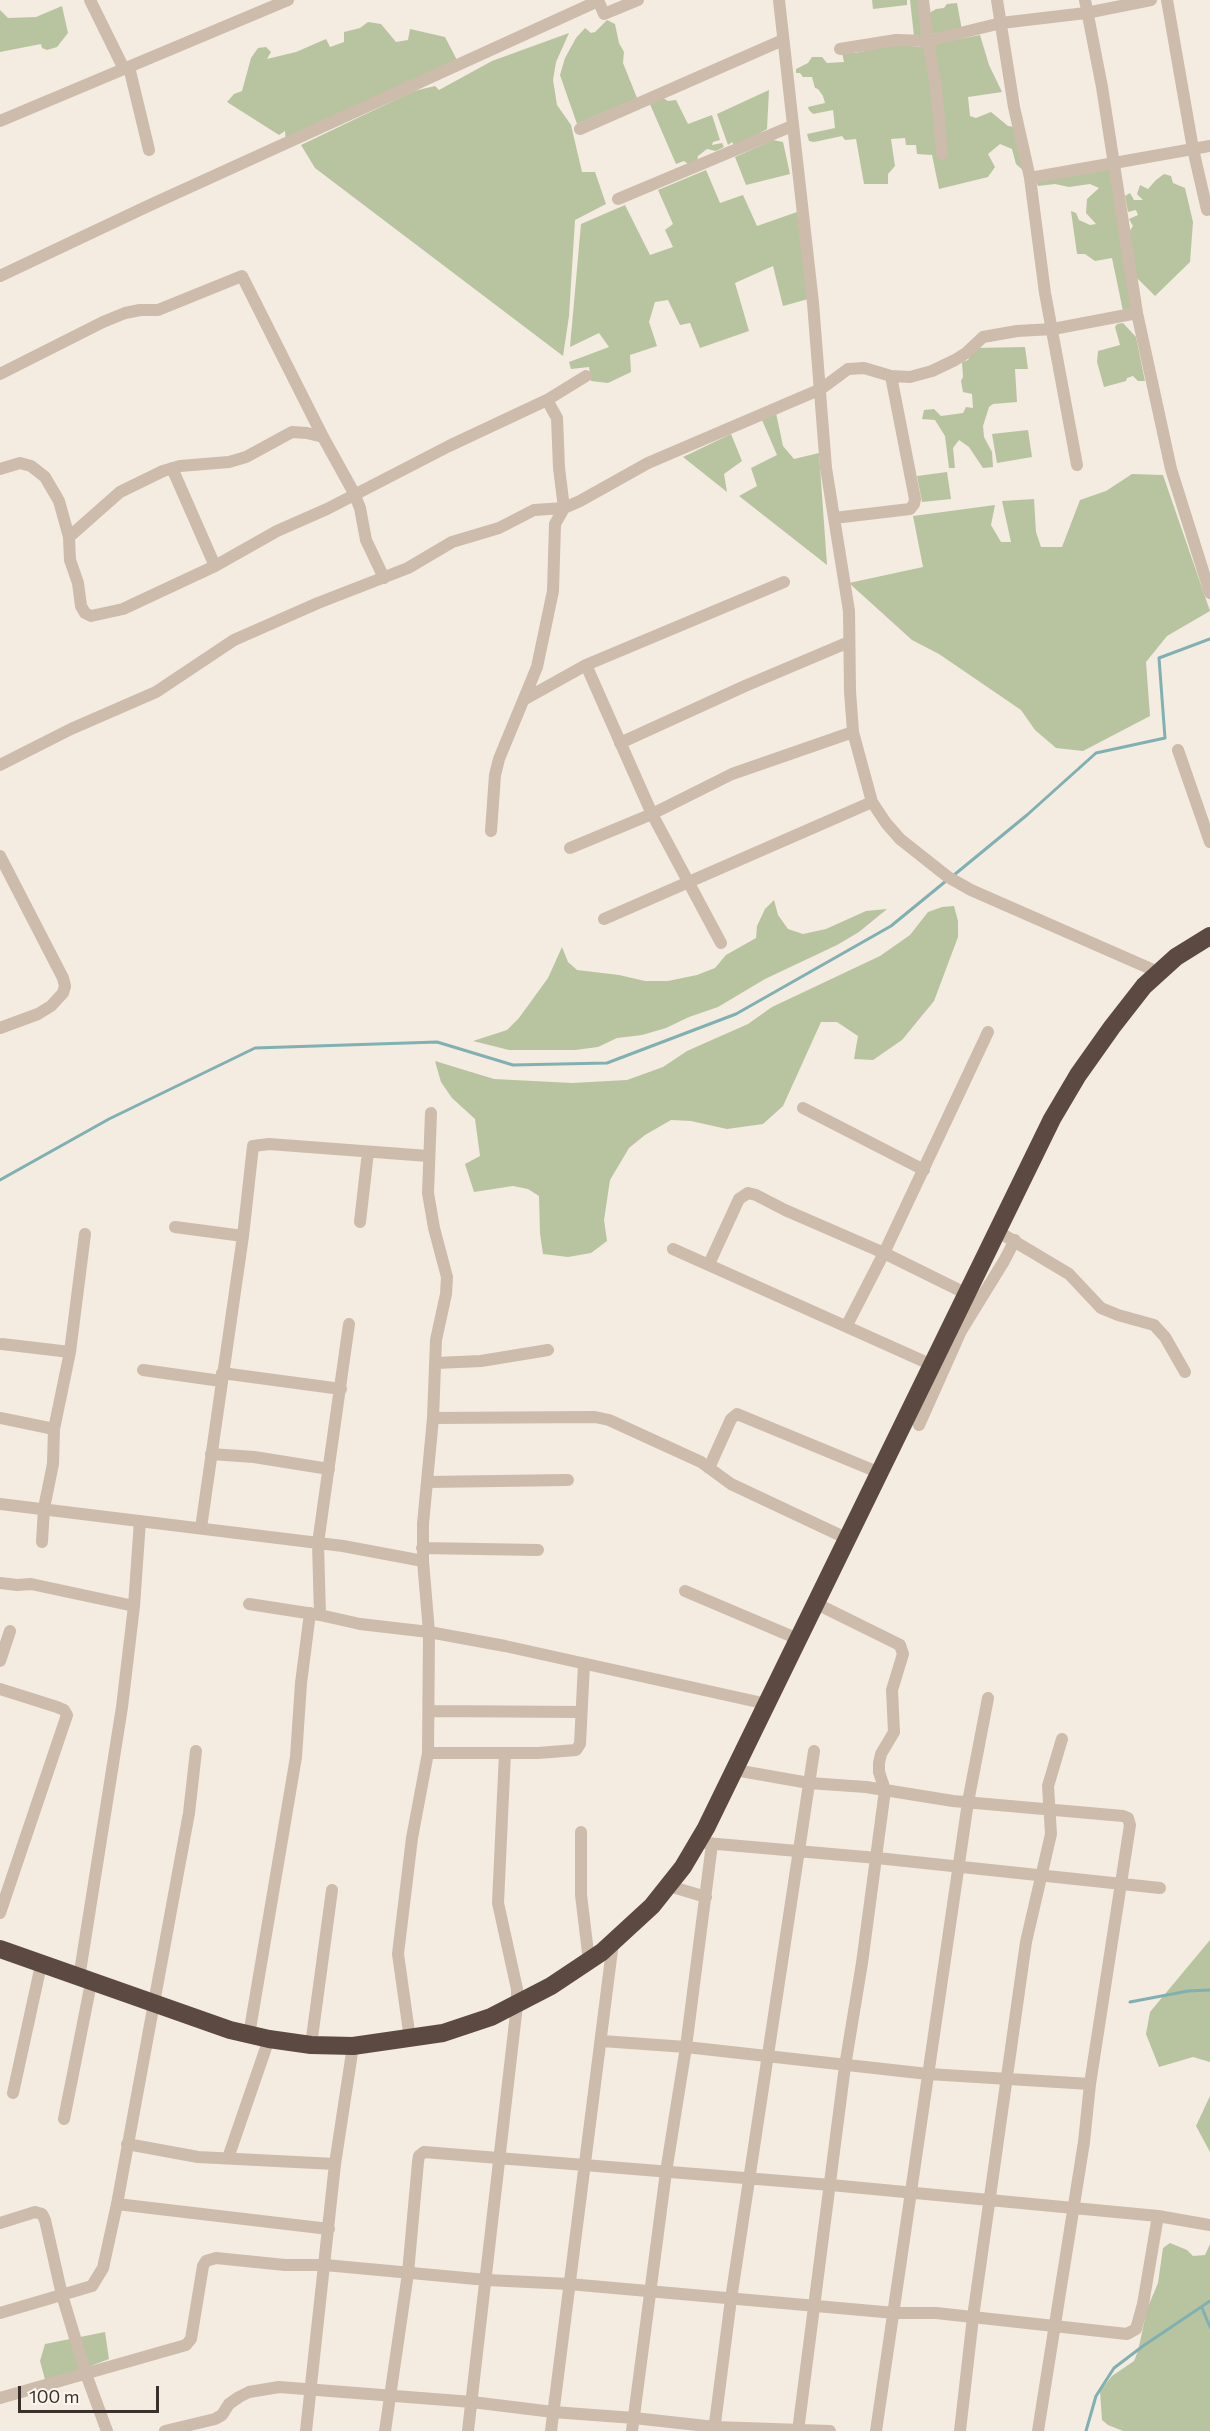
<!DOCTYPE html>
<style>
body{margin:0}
#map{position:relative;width:1210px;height:2431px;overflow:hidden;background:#f4ebe1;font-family:Commissioner,sans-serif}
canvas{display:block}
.scale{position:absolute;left:18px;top:2386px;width:141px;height:27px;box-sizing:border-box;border:3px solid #3b302b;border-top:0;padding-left:8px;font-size:18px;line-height:21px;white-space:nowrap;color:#3b302b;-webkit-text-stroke:4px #fbf5ee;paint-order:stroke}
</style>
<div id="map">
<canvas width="1210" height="2431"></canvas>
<div class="scale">100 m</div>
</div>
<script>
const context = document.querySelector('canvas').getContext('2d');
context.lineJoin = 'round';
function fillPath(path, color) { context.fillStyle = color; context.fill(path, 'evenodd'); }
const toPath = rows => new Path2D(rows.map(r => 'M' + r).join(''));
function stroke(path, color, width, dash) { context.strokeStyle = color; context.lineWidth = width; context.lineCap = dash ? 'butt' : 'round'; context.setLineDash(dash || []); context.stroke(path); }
const green = toPath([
 [872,0,907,0,907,5,873,9],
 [910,0,925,0,928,14,936,9,944,8,947,4,957,3,962,30,914,36],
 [62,6,68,33,57,47,47,50,42,48,41,44,0,52,0,10,8,18,36,17],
 [607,20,615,24,619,43,624,52,623,63,637,98,577,124,560,75,565,58,576,38,585,28,591,33,595,32],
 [368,22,381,24,396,42,408,40,410,29,445,37,459,64,286,145,285,131,279,135,227,102,234,94,242,91,251,58,258,48,266,47,271,52,267,59,296,52,326,39,330,47,344,42,344,32,360,28],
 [569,33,556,62,553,80,557,105,571,125,582,172,595,172,606,204,575,220,569,316,563,356,315,168,301,145,414,91,435,86,439,90,492,61],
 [980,35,989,65,1002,92,968,97,970,116,976,118,991,112,1008,126,1015,127,1025,172,1016,164,1012,149,1000,144,988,154,995,167,988,177,939,189,932,155,917,154,916,145,906,145,905,138,891,139,895,166,888,174,888,184,864,184,856,139,845,140,842,136,814,142,809,141,807,134,835,128,833,110,813,114,809,110,808,107,825,103,823,96,818,89,815,88,812,77,803,77,800,73,796,73,796,69,808,63,812,57,822,57,827,63,844,62,842,52,855,53,898,44,919,47],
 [769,90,767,129,735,147,732,142,728,145,717,114],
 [660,96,668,101,676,100,688,124,712,115,720,140,713,142,712,145,722,143,724,147,716,151,707,149,698,156,697,162,691,166,684,161,676,164,649,102],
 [773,140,783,142,790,174,746,185,735,157],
 [1112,168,1132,310,1123,311,1112,258,1095,261,1085,254,1077,254,1071,211,1076,213,1079,220,1090,225,1096,224,1086,213,1087,199,1099,188,1090,184,1069,187,1055,184,1038,186,1036,181],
 [706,170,720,203,743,195,757,226,797,212,808,299,783,306,773,266,735,283,749,331,700,348,690,323,680,325,668,300,655,302,649,322,657,346,630,355,631,372,608,383,591,381,589,367,571,369,569,362,609,347,599,333,570,347,581,224,625,205,650,255,673,247,665,230,673,224,658,190],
 [1164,174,1171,176,1173,183,1185,188,1193,222,1190,262,1155,296,1135,276,1129,232,1133,226,1129,219,1138,215,1136,210,1128,212,1125,196,1130,193,1134,200,1143,200,1137,194,1140,185,1148,189,1156,180],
 [1123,323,1136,337,1145,381,1138,381,1133,376,1127,378,1126,381,1104,387,1097,362,1098,351,1120,345,1115,327,1117,324],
 [1025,347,1028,369,1015,369,1017,402,993,404,989,407,983,426,984,437,992,452,993,467,983,468,969,447,959,440,953,448,955,468,949,468,945,436,935,420,922,419,924,410,934,409,941,416,963,413,966,407,973,408,972,394,963,392,961,381,963,377,962,362,968,360,974,348],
 [776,413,783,446,794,459,819,453,827,565,739,496,757,486,751,468,777,455,762,420],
 [1028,430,1032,457,997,463,992,434],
 [731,434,742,461,724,474,727,492,683,457],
 [947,472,951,499,922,502,917,476],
 [1132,474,1163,475,1210,611,1167,636,1146,662,1150,716,1083,751,1056,748,1035,730,1021,710,939,654,912,640,849,583,923,567,913,516,995,505,991,525,1001,542,1011,542,1002,501,1034,499,1036,532,1041,547,1062,547,1080,500,1106,491],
 [774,900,778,915,788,929,803,934,826,929,866,911,887,909,859,932,837,945,765,979,718,1007,689,1017,666,1028,642,1035,617,1038,598,1047,575,1050,509,1050,473,1041,507,1030,519,1018,548,978,562,947,568,962,577,970,619,975,645,981,668,981,697,975,715,968,726,955,756,938,757,926,765,909],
 [954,906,958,921,958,937,934,1001,902,1040,873,1060,854,1059,858,1036,837,1022,821,1022,783,1106,763,1124,727,1129,691,1121,671,1120,645,1135,629,1148,610,1180,604,1220,607,1241,591,1253,568,1257,543,1254,540,1233,539,1196,528,1189,513,1186,474,1192,465,1164,480,1156,475,1119,452,1098,441,1082,435,1061,494,1079,572,1083,627,1080,663,1067,687,1051,748,1024,772,1007,880,956,910,935,928,912,942,907],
 [1210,1940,1210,2062,1193,2057,1159,2067,1146,2034,1150,2012],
 [1210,2096,1210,2152,1196,2126],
 [1170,2243,1187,2250,1193,2256,1205,2255,1210,2244,1210,2431,1123,2431,1108,2425,1102,2420,1100,2391,1112,2376,1134,2361,1138,2351,1147,2309,1158,2283,1163,2248],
 [105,2332,109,2359,46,2383,40,2361,45,2344]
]);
const stream = toPath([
 [954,875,1027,815,1096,753,1165,738,1159,658,1210,639],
 [0,1180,109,1119,255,1048,437,1042,513,1065,607,1063,736,1014,891,926,946,881],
 [1130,2002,1188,1991,1210,1990],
 [1202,2308,1210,2327],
 [1086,2431,1096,2396,1114,2368,1143,2346,1210,2301]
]);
const minor = toPath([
 [90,0,124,69],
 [598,0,604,14,638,0],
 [779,0,813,303,826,468,849,611,850,691,853,732,872,802,886,823,900,839,948,877,971,890,1158,972],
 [923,0,928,41,936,87,942,154],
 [997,0,1014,107,1030,178,1045,293,1077,465],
 [1085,0,1102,87,1137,313,1171,469,1210,593],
 [1167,0,1193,149,1207,210],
 [840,49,896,40,928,41,1001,23,1086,13,1151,0],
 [129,67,149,150],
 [0,121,288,0],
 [580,129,783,40],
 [1030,178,1210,146],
 [618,199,792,126],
 [0,276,148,206,598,1],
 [0,374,103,322,125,313,140,310,158,310,242,276,323,437,354,493,360,508,366,540,384,578],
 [172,468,215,566],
 [0,469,20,463,31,466,45,477,59,501,69,537,70,560,78,583,81,606,85,613,91,616,123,609,215,566,277,531,327,509,449,446,547,400,586,376],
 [834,518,910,509,914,504,915,499,891,376],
 [69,537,120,492,163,471,180,466,229,462,246,457,292,432,307,433,323,437],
 [586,665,652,814,721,943],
 [525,699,586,665,784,582],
 [620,743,745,686,849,642],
 [1178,750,1210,842],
 [0,765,71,729,156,692,234,640,318,603,408,568,452,542,499,528,534,510,564,508,580,501,648,463,821,389,848,369,864,368,891,376,910,377,932,371,955,360,966,353,983,337,1017,331,1053,329,1137,313],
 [491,831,495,775,499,759,537,667,553,591,555,524,564,508,559,468,557,418,547,400],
 [570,848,652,814,732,774,853,732],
 [0,856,63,978,65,986,63,993,51,1006,38,1014,0,1028],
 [604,919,872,802],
 [803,1108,924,1170],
 [360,1222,368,1152],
 [175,1227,243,1236],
 [997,1231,1069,1274,1101,1308,1118,1315,1154,1325,1165,1337,1185,1372],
 [673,1249,932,1365],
 [709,1264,739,1199,748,1193,756,1195,785,1210,884,1253,967,1294],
 [847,1325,884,1253,988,1032],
 [2,1344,70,1352],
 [436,1363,481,1361,548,1350],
 [143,1370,221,1381],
 [222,1373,341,1389],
 [0,1418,54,1429],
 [433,1418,595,1417,609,1420,701,1462,731,1484,848,1539],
 [919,1425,961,1331,1004,1261,1015,1240],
 [211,1454,254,1457,329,1469],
 [709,1468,731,1419,737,1414,880,1473],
 [427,1482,568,1480],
 [0,1504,343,1546,423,1561],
 [201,1528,243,1236,253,1146,269,1144,428,1156],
 [42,1542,44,1508,53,1464,54,1429,70,1352,85,1234],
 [422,1548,538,1550],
 [0,1583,17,1585,31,1584,134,1606],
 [685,1591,798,1639],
 [249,1604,320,1615,360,1624,429,1632,505,1646,767,1704],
 [320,1615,318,1543,349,1324],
 [0,1661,10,1631],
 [0,1689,57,1707,64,1710,67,1715,0,1913],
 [429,1711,581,1712],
 [428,1753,538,1753,576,1750,580,1744,584,1664],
 [735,1770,809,1783,866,1787,953,1801,1123,1816,1128,1818,1130,1825,1090,2084,1084,2142,1038,2431],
 [581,1832,581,1895,589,1961],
 [706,1843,877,1858,1160,1888],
 [669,1886,706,1897],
 [79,1978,122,1707,134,1606,140,1521],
 [249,2035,296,1757,301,1683,310,1613],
 [410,2039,398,1954,412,1838,428,1753,429,1632,423,1561,423,1524,433,1418,436,1340,446,1294,447,1277,434,1228,428,1193,431,1113],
 [602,2041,686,2047,928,2074,1090,2084],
 [311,2045,332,1890],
 [13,2093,41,1965],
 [64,2119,91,1983],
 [127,2144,198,2157,335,2164],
 [228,2158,269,2039],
 [117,2204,329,2229],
 [0,2223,35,2212,42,2214,45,2220,62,2295,86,2374,107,2431],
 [0,2313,92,2286,103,2268,117,2204,189,1813,196,1751],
 [0,2398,186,2345,191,2339,203,2266,206,2261,216,2258,285,2265,325,2265,487,2280,569,2284,895,2313,936,2313,1127,2334,1136,2329,1143,2304,1158,2216],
 [165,2431,215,2419,222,2415,229,2404,239,2397,249,2392,279,2387,472,2402,553,2412,634,2418,715,2427,830,2431],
 [306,2431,335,2164,353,2046],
 [385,2431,408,2273,418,2162,419,2156,424,2152,831,2185,1158,2216,1210,2225],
 [468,2431,517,2005,517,1989,498,1903,505,1753],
 [551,2431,613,1942],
 [632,2431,666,2172,686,2047,712,1844],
 [714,2431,731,2299,814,1751],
 [798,2431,845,2066,862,1963,885,1790,879,1772,879,1763,881,1754,894,1732,892,1690,903,1654,900,1645,815,1603],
 [876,2431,968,1802,988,1698],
 [960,2431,973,2317,1026,1942,1051,1834,1048,1786,1062,1739]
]);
const highway = toPath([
 [0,1949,230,2030,269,2039,311,2045,353,2046,443,2033,491,2017,551,1986,602,1952,652,1906,683,1867,706,1828,1052,1119,1078,1075,1112,1027,1144,986,1176,957,1210,936]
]);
fillPath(green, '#b8c4a0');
stroke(stream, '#7fb0b2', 3);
stroke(minor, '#cdbbac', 12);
stroke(highway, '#5c4a42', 18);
</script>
